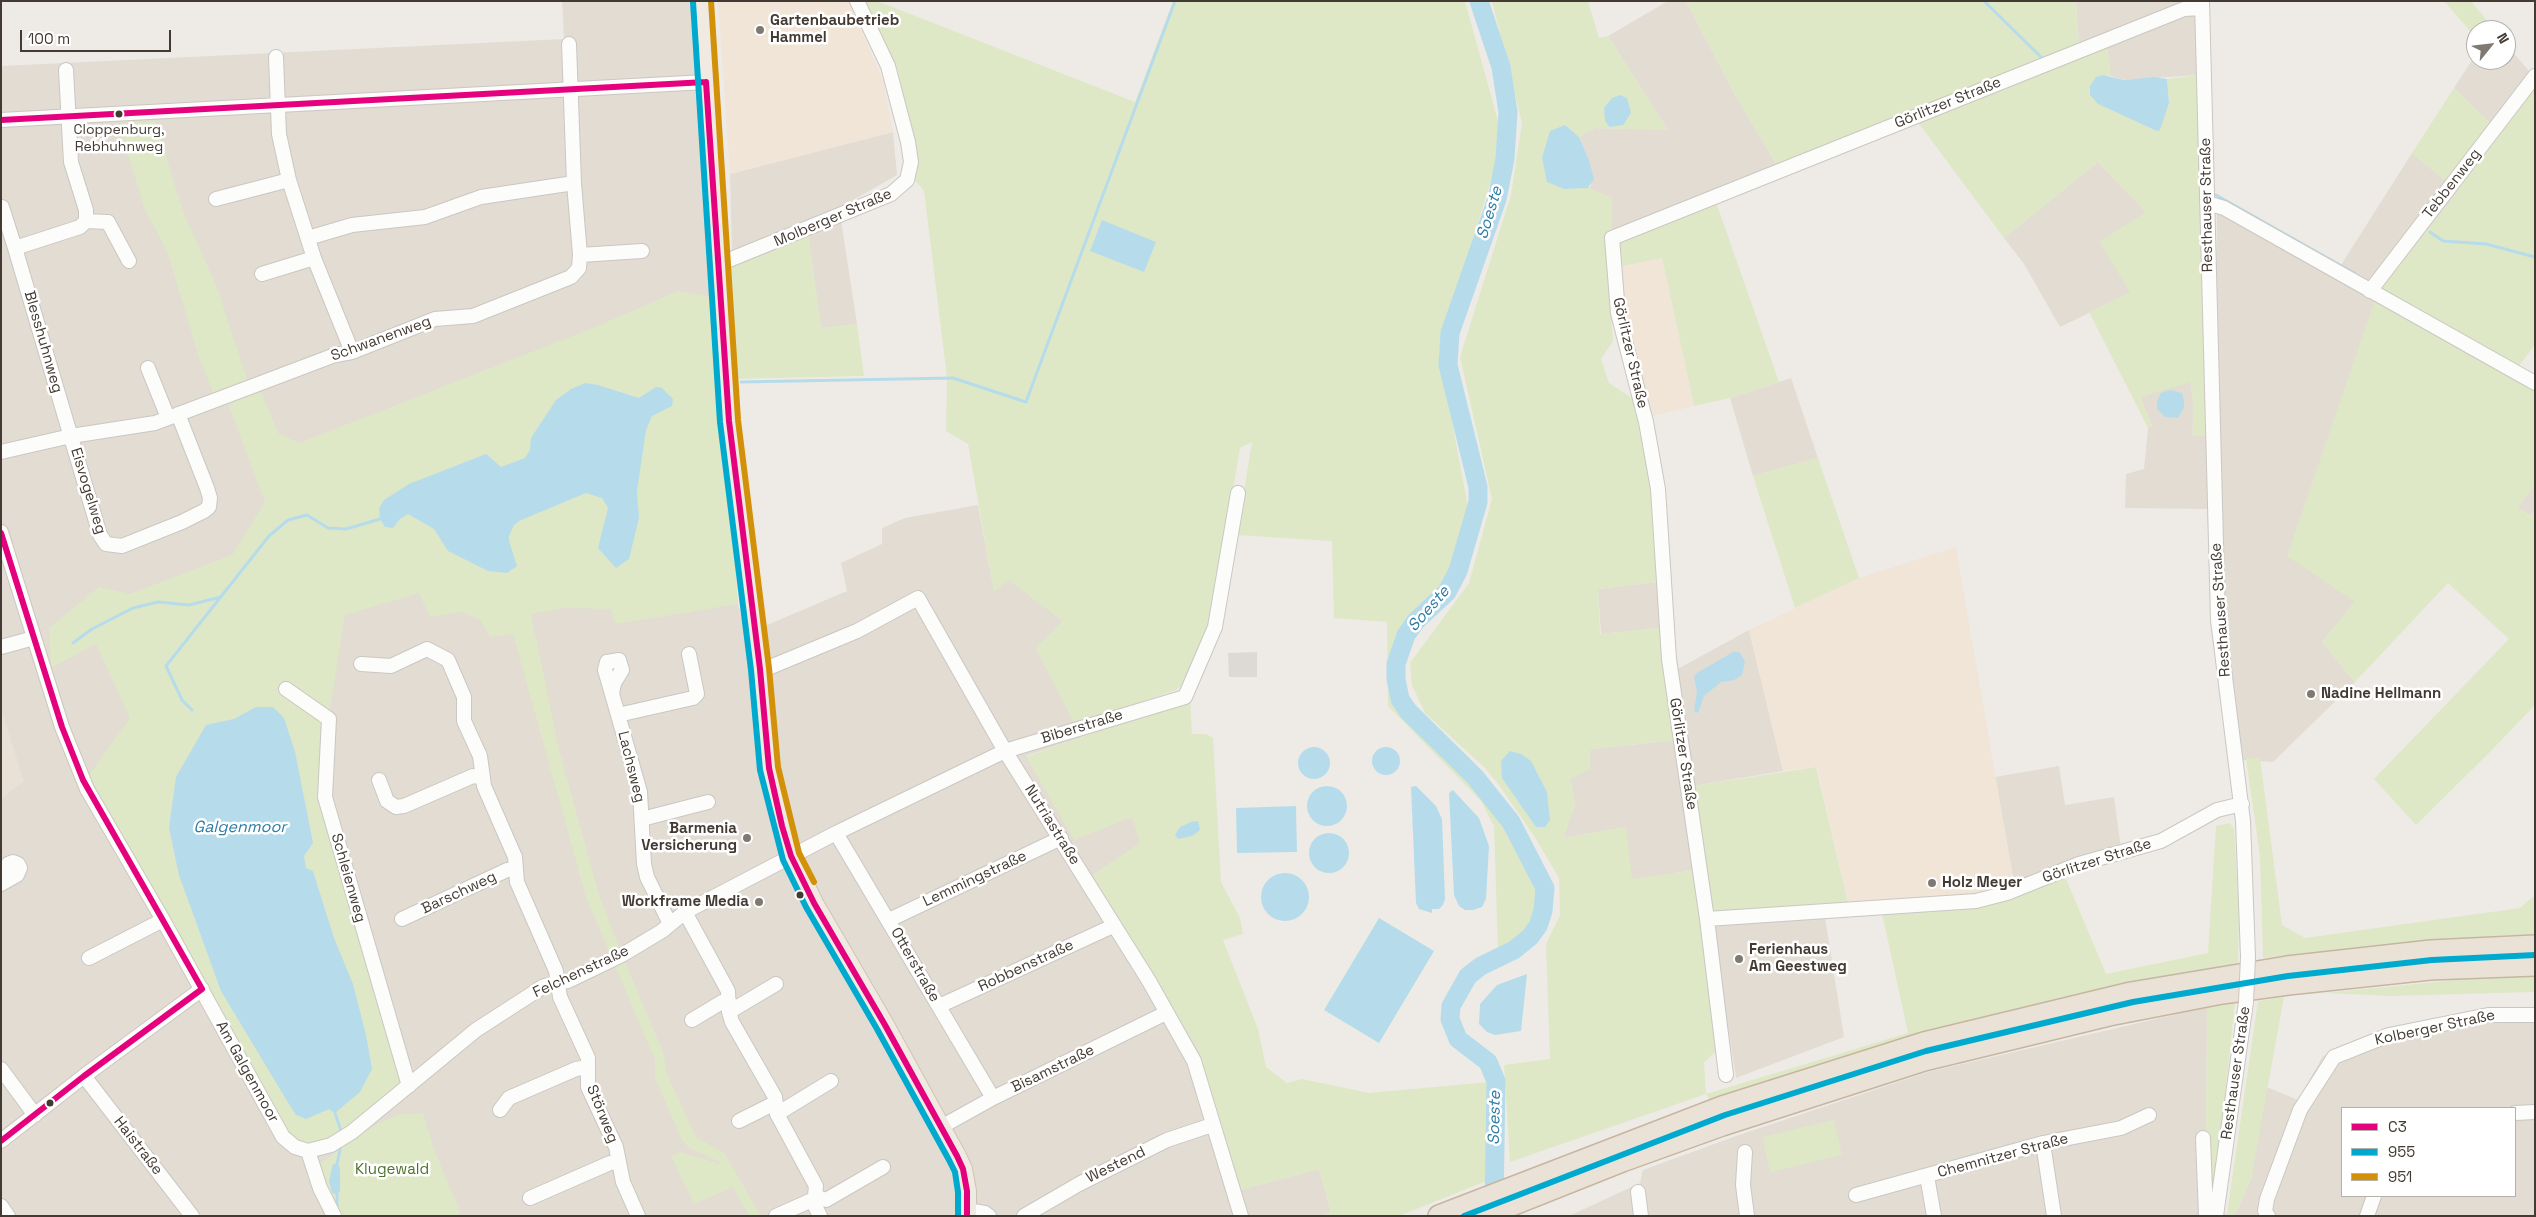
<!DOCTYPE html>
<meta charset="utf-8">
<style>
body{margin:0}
#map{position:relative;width:2536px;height:1217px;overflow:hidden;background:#eeebe6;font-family:"Space Grotesk",sans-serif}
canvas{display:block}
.frame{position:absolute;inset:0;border:2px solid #433b33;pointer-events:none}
.legend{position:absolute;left:2341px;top:1107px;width:175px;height:90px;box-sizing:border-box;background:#fff;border:1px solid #b4b1ad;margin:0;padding:6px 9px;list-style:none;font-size:15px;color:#433b33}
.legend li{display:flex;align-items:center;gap:10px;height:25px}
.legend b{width:25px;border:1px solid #b4b1ad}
.north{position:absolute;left:2466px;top:20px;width:50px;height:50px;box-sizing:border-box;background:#fff;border:1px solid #b4b1ad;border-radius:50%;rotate:61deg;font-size:14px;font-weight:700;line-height:20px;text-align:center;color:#433b33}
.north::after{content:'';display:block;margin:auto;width:18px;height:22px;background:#7f7972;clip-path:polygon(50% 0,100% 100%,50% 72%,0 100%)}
.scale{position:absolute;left:20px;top:30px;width:151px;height:22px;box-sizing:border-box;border:2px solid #433b33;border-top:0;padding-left:6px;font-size:15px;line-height:18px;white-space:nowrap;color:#433b33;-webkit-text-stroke:4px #fff;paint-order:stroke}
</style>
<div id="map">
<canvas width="2536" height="1217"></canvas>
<div class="frame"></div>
<ul class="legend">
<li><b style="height:6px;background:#e5007d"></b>C3</li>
<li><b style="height:6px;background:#00a9ce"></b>955</li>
<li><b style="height:6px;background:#d3910a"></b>951</li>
</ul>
<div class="north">N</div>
<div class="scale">100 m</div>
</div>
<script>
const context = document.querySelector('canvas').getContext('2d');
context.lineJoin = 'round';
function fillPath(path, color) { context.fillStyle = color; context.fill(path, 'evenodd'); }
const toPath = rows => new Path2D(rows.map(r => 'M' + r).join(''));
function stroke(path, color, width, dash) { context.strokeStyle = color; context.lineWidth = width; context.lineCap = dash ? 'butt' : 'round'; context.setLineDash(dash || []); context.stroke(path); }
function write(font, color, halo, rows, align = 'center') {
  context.font = font + ' "Space Grotesk",sans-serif'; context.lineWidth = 5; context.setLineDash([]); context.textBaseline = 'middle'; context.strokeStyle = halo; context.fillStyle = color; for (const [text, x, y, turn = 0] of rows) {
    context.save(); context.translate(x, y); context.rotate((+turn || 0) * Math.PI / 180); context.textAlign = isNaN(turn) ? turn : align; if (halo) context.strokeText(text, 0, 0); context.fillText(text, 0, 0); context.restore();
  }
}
const residential = toPath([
 [562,1,696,1,714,297,738,604,746,634,847,591,841,563,882,544,882,528,905,518,978,505,994,591,1008,579,1063,621,1036,648,1082,737,1026,756,1132,816,1141,843,1093,875,1200,1053,1240,1190,1319,1169,1331,1212,1322,1216,997,1216,995,1213,985,1216,1,1216,1,66,564,39],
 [1668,1,1686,1,1734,93,1778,167,1619,230,1611,229,1612,198,1588,188,1591,186,1589,160,1579,137,1595,128,1668,130,1608,36],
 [2076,1,2196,1,2198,75,2125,80,2111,76,2105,34,2079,47],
 [2506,44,2535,78,2500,133,2454,88,2476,54,2476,60,2506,60],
 [893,132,897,175,841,207,732,254,730,174],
 [2412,153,2458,191,2376,297,2355,602,2322,642,2355,682,2273,762,2228,759,2212,621,2207,509,2125,508,2126,474,2144,469,2148,428,2152,426,2140,397,2191,381,2194,416,2192,436,2207,436,2216,364,2217,195,2341,265],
 [2098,162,2146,212,2130,293,2060,327,2024,264,2004,238],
 [841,220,857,324,821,328,808,234],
 [1791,378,1818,458,1753,476,1730,398],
 [2535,485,2535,511,2530,516,2517,507],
 [1658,582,1661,628,1601,634,1598,589],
 [1749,630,1783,771,1693,786,1674,671],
 [1677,740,1695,870,1631,880,1626,827,1563,838,1575,804,1570,779,1591,749],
 [2059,766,2065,805,2114,797,2121,848,2014,883,1995,777],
 [1825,917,1844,1037,1736,1078,1712,923],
 [2207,1007,2206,1154,2212,1213,2235,1215,2251,1179,2267,1087,2298,1100,2323,1056,2397,1029,2535,1011,2535,1216,1569,1216,1640,1183,1643,1170,1736,1136,1928,1072],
 [2342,1108,2515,1108,2515,1196,2342,1196]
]);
const commercial = toPath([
 [718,1,848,1,883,80,893,132,730,174],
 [1662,258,1694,406,1649,417,1622,311,1618,267],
 [1956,547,2014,883,1978,896,1849,907,1817,767,1783,771,1749,630,1859,578]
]);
const education = toPath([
 [1,709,24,781,1,799]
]);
const green = toPath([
 [865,1,877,1,1135,102,1173,1,1465,1,1498,121,1498,157,1439,352,1468,507,1451,571,1402,634,1390,665,1399,705,1488,798,1513,831,1539,885,1536,909,1523,936,1498,952,1494,826,1481,801,1388,706,1387,622,1334,618,1332,541,1237,535,1252,442,1240,448,1210,626,1184,683,1176,690,1075,724,1036,648,1063,621,1008,580,994,592,968,444,946,431,947,377,924,191,913,178,916,164,915,143,897,68],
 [1492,1,1588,1,1599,38,1608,36,1668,130,1595,128,1579,137,1565,125,1576,188,1588,188,1612,198,1612,223,1607,250,1613,341,1601,359,1609,383,1632,398,1653,486,1658,582,1598,589,1600,634,1661,628,1677,740,1591,749,1590,769,1570,779,1575,804,1563,838,1626,827,1632,879,1695,870,1719,1048,1704,1063,1706,1094,1908,1033,1882,913,1979,905,2064,874,2106,974,2208,953,2216,826,2230,823,2234,829,2239,912,2238,963,2130,987,1711,1103,1706,1094,1510,1162,1504,1065,1550,1059,1546,944,1560,915,1559,878,1536,839,1499,785,1485,768,1425,713,1412,685,1410,663,1469,583,1492,499,1460,357,1511,195,1522,123],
 [1686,1,2076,1,2079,47,1778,167,1734,93],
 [2444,1,2471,1,2494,29,2476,30,2476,38],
 [2107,46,2111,76,2103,75,2169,103,2167,79,2198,75,2207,436,2192,436,2194,416,2191,382,2140,397,2152,426,2148,428,2089,312,2130,292,2099,242,2146,212,2098,162,2004,238,1917,121],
 [2535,87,2535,345,2518,367,2381,290,2458,191,2412,153,2454,88,2500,133],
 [155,121,184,214,216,285,248,382,214,395,199,357,168,254,144,207,119,124],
 [1716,202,1779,382,1730,398,1694,406,1662,258,1618,267,1615,243],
 [808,234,821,328,857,324,864,376,733,379,726,270],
 [678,291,714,297,738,604,616,624,611,609,565,608,531,614,560,753,599,895,622,955,663,1052,667,1074,696,1137,724,1153,761,1216,749,1216,733,1187,694,1204,671,1156,680,1152,720,1164,718,1161,689,1148,682,1140,655,1078,655,1060,586,897,513,634,490,637,480,619,460,612,430,617,419,593,345,615,329,716,323,797,407,1086,351,1129,306,1148,293,1142,88,776,130,718,96,644,51,668,49,628,99,587,130,594,232,555,265,502,227,401,260,389,278,433,299,443,593,328],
 [256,707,284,718,295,752,313,843,304,856,306,868,353,985,366,1035,372,1069,329,1109,306,1119,289,1104,221,991,179,875,169,828,176,777,206,726,234,719],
 [2376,297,2535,387,2535,485,2517,507,2529,516,2535,511,2535,705,2489,753,2416,825,2374,779,2509,639,2448,583,2355,682,2322,642,2355,602,2287,556],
 [1818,458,1859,578,1795,608,1753,476],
 [1184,700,1190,701,1192,734,1206,734,1213,738,1221,882,1240,918,1243,934,1223,940,1258,1029,1266,1067,1287,1083,1302,1079,1369,1093,1489,1082,1487,1132,1489,1180,1399,1216,1322,1216,1331,1212,1319,1169,1241,1190,1200,1053,1093,875,1140,843,1132,817,1074,840,1026,757],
 [2246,758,2260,758,2282,925,2305,938,2520,908,2535,895,2535,935,2508,935,2263,958,2260,856],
 [1816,767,1849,907,1713,914,1693,786],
 [2485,977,2535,977,2535,992,2390,996,2325,993],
 [2284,997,2251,1179,2235,1215,2227,1214,2258,1001],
 [2235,1002,2217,1171,2212,1213,2206,1154,2207,1007],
 [423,1113,433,1147,457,1204,460,1216,325,1216,306,1174,358,1136,380,1123,399,1114],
 [1834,1120,1842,1155,1770,1172,1762,1137]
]);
const parking = toPath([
 [1257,652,1257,677,1229,677,1228,653]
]);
const water = toPath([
 [2103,75,2125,80,2154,77,2167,79,2169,103,2160,130,2157,131,2098,104,2090,95,2090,86,2096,77],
 [1620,95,1627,98,1631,113,1623,125,1610,127,1605,121,1604,108,1612,98],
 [1565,125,1579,137,1589,160,1594,179,1588,188,1564,189,1547,182,1542,158,1550,131],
 [1102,220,1156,242,1144,272,1090,251],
 [585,383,598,385,639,398,656,387,662,388,673,399,672,406,652,416,646,430,637,491,639,518,629,559,616,568,598,548,608,508,602,498,586,493,519,521,514,525,509,536,509,541,517,566,507,573,488,571,448,551,434,529,408,514,400,519,393,528,385,527,380,519,379,509,384,500,409,484,486,454,501,467,525,458,530,450,531,438,556,400,571,389],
 [2170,390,2182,393,2184,402,2184,408,2178,418,2165,417,2157,409,2157,401,2161,393],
 [1733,652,1739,652,1745,661,1742,675,1734,680,1721,682,1704,696,1698,713,1694,711,1697,691,1694,677,1697,673],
 [256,707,273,707,284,718,295,752,313,843,304,856,306,868,313,871,334,938,353,984,366,1035,372,1069,360,1092,335,1113,329,1109,306,1119,296,1115,289,1104,221,991,179,875,169,828,176,777,206,725,234,719],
 '1372 761a14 14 0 1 1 28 0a14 14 0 1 1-28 0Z',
 '1298 763a16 16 0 1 1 32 0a16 16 0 1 1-32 0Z',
 [1510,751,1521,754,1531,761,1547,792,1550,820,1545,827,1536,827,1502,778,1501,761],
 [1416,786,1436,806,1442,819,1445,899,1443,905,1439,909,1432,909,1432,913,1419,909,1416,903,1411,787],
 '1307 806a20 20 0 1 1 40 0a20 20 0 1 1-40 0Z',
 [1453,790,1479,818,1489,846,1486,899,1482,907,1473,910,1465,910,1459,906,1454,895,1449,793],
 [1296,806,1297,852,1237,853,1236,808],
 [1198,821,1200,830,1192,836,1178,839,1175,835,1180,827,1191,822],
 '1309 853a20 20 0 1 1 40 0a20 20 0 1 1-40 0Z',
 '1261 897a24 24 0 1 1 48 0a24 24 0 1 1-48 0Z',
 [1379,918,1434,951,1379,1043,1324,1010],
 [1527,974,1521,1031,1495,1035,1487,1032,1479,1024,1480,1004,1497,985],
 [333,1164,339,1165,340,1171,340,1191,337,1195,332,1193,329,1181]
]);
const stream = toPath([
 [1984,1,2043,59],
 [2216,195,2354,273],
 [2430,232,2443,241,2486,244,2535,257],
 [741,382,953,378,1026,402,1175,1],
 [73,643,92,629,133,608,158,602,189,605,221,597],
 [192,710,182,700,166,666,269,536,288,520,307,515,328,528,346,529,380,519],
 [335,1113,342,1134],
 [337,1164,341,1145],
 [337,1209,337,1195]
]);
const river = toPath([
 [1479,1,1501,67,1508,112,1505,159,1497,199,1450,333,1448,365,1478,487,1478,502,1458,571,1447,592,1416,621,1406,635,1396,664,1396,679,1400,699,1408,711,1475,777,1511,822,1545,888,1543,911,1538,926,1530,937,1514,950,1481,966,1468,976,1451,1006,1450,1019,1458,1039,1488,1062,1496,1081,1494,1207]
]);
const minor = toPath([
 [2202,1,2218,620,2243,821,2248,957],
 [276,57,279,134,289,180,314,258,352,352],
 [66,70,71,162,86,210,86,221,80,227,15,248,100,535,106,544,122,546,182,522,204,511,209,507,210,498,207,488,178,414],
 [1,120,706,82],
 [216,199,289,180],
 [2207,203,2224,208,2535,383],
 [2,207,15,248],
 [86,221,108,222,129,261],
 [308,238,352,225,425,217,481,197,574,183],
 [580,255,642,251],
 [719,264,891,194,907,180,911,162,908,142,888,66,857,1],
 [262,274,314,258],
 [2370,291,2535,76],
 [148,368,168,418],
 [1,452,71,436,155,423,335,355,352,352,435,319,473,316,571,277,579,268,580,255,574,183,569,44],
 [1,532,62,727,87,789,163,920,283,1137,295,1147,308,1151],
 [1,647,34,638],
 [361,664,391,666,427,649,448,660,464,697,464,721,480,756,484,786,515,857,517,882,556,971,560,997,588,1058,588,1087,616,1147,623,1182,638,1216],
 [760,669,768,668,857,631,918,598,1005,751,1149,981,1194,1061,1241,1216],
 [286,689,329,719,325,797,409,1086],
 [612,694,605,670,607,662,619,660,622,670,614,683,612,694,640,792,644,864,647,877,670,924],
 [618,715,693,698,697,694,689,654],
 [379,780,387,801,396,807,404,806,473,776,483,778],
 [642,819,708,802],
 [836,833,993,1098],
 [1,880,8,864,13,862,18,864,20,868,17,875,1,884],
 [685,912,728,991,729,1012,732,1022,775,1097,777,1114,816,1186,815,1196,812,1200,776,1216],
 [402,919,507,870,516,868],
 [1707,919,1976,901,2007,893,2079,864,2161,841,2217,810,2242,804],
 [889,920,1061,838],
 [89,958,163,920],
 [939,1006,1113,926],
 [729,1012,776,984],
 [692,1020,722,1002,729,1001],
 [1,1069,35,1115],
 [1726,1075,1707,919,1669,659,1658,489,1646,422,1618,313,1612,238,2184,9,2202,8],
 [84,1076,192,1216],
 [500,1110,509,1098,576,1069,587,1067],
 [2515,1113,2535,1112],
 [777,1114,831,1081],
 [739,1121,775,1103],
 [941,1127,993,1098,1166,1013],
 [2203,1138,2206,1216],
 [1,1141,84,1076,202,989],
 [2043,1143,2054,1216],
 [308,1151,331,1145,352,1132,476,1030,544,986,568,981,622,955,662,931,685,912,836,833,1005,751,1185,697,1215,627,1238,493],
 [308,1151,320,1188,334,1216],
 [1745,1152,1743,1185,1747,1216],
 [1927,1176,1934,1216],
 [1638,1192,1641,1216],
 [1856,1195,2043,1143,2121,1128,2149,1115],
 [815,1196,826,1200,883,1167],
 [530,1198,610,1163,619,1162],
 [812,1200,820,1216],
 [1,1206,8,1216],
 [967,1210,985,1213,989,1216],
 [1024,1216,1079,1184,1167,1140,1212,1125],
 [2216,1216,2246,1002],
 [2268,1216,2265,1211,2267,1199,2300,1110,2334,1057,2389,1035,2488,1015,2535,1015],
 [2367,1216,2374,1196]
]);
const major = toPath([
 [702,1,729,421,760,669,769,768,782,826,791,856,814,903,885,1025,957,1156,963,1169,967,1191,967,1216]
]);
const highway = toPath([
 [1439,1216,1722,1107,1924,1043,2131,993,2287,967,2431,951,2535,946],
 [1484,1216,1622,1161,1722,1125,1924,1060,2109,1015,2222,993,2288,984,2430,969,2535,965]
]);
const minorBridge = toPath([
 [2246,1002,2248,957]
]);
const bus1 = toPath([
 [706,82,729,421,760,669,769,768,782,826,791,856,814,903,885,1025,957,1156,963,1169,967,1191,967,1216],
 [1,120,706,82],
 [1,533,62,727,83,780,202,989],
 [1,1141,84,1076,202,989]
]);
const bus2 = toPath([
 [693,2,720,422,751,670,760,770,783,860,806,907,877,1029,949,1160,955,1172,958,1192,958,1216],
 [1464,1216,1725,1115,1926,1051,2133,1002,2288,976,2432,960,2535,955]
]);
const bus3 = toPath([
 [711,1,738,420,769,668,778,767,799,853,814,882]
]);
const markers = [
 [760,30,5,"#7f7972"],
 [119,114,4.5,"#433b33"],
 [2311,694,5,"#7f7972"],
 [747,838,5,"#7f7972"],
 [1932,883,5,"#7f7972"],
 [800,895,4.5,"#433b33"],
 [759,902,5,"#7f7972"],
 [1739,959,5,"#7f7972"],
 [50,1103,4.5,"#433b33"]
];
const busNames = [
 ["Cloppenburg,",119,130],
 ["Rebhuhnweg",119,147]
];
const poiNames = [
 ["Gartenbaubetrieb",770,21],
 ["Hammel",770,38],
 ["Nadine Hellmann",2321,694],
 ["Barmenia",737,829,"right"],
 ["Versicherung",737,846,"right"],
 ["Holz Meyer",1942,883],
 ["Workframe Media",749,902,"right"],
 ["Ferienhaus",1749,950],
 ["Am Geestweg",1749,967]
];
const streetNames = [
 ["Görlitzer Straße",1948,103,-22],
 ["Tebbenweg",2452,184,-52],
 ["Resthauser Straße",2207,205,-91],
 ["Molberger Straße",833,218,-23],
 ["Schwanenweg",381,339,-20],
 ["Blesshuhnweg",43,342,74],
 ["Görlitzer Straße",1630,353,77],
 ["Eisvogelweg",88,491,73],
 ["Resthauser Straße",2221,610,-94],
 ["Biberstraße",1082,727,-17],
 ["Görlitzer Straße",1683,754,81],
 ["Lachsweg",631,767,76],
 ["Nutriastraße",1052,825,58],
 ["Görlitzer Straße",2097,861,-18],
 ["Schleienweg",348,878,74],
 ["Lemmingstraße",975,879,-25],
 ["Barschweg",459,893,-25],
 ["Otterstraße",915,965,60],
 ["Robbenstraße",1026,966,-25],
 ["Felchenstraße",581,972,-25],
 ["Kolberger Straße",2435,1028,-12],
 ["Bisamstraße",1053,1069,-26],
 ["Am Galgenmoor",247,1072,61],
 ["Resthauser Straße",2236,1073,-82],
 ["Störweg",602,1114,68],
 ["Haistraße",138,1146,52],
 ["Chemnitzer Straße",2003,1156,-15],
 ["Westend",1116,1165,-26]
];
const parkNames = [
 ["Klugewald",392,1170]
];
const waterNames = [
 ["Soeste",1490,213,-73],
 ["Soeste",1429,609,-49],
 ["Galgenmoor",240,828],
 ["Soeste",1495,1118,-89]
];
fillPath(residential, '#e2dcd3');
fillPath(commercial, '#f1e5d8');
fillPath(education, '#e9e1d5');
fillPath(green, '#dee8c6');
fillPath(parking, '#dddad6');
fillPath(water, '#b6dcec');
stroke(stream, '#b6dcec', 3);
stroke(river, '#b6dcec', 19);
stroke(minor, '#cac7c2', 16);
stroke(major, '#d0c5b3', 20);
stroke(highway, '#c6b5a1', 24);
stroke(minor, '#fcfcfb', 14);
stroke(major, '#f0eae2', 18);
stroke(highway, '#ebe2d7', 21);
stroke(minorBridge, '#cac7c2', 16, []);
stroke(minorBridge, '#fcfcfb', 14);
stroke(bus1, '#e5007d', 6);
stroke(bus2, '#00a9ce', 6);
stroke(bus3, '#d3910a', 6);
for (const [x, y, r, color] of markers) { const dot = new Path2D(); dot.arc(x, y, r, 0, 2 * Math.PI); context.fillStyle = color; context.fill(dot); stroke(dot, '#fff', 2); }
write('14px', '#433b33', '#fff', busNames);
write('bold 15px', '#433b33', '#fff', poiNames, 'left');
write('15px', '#433b33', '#fff', streetNames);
write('15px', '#4b7327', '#fff', parkNames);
write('italic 16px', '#2d7da5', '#fff', waterNames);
</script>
